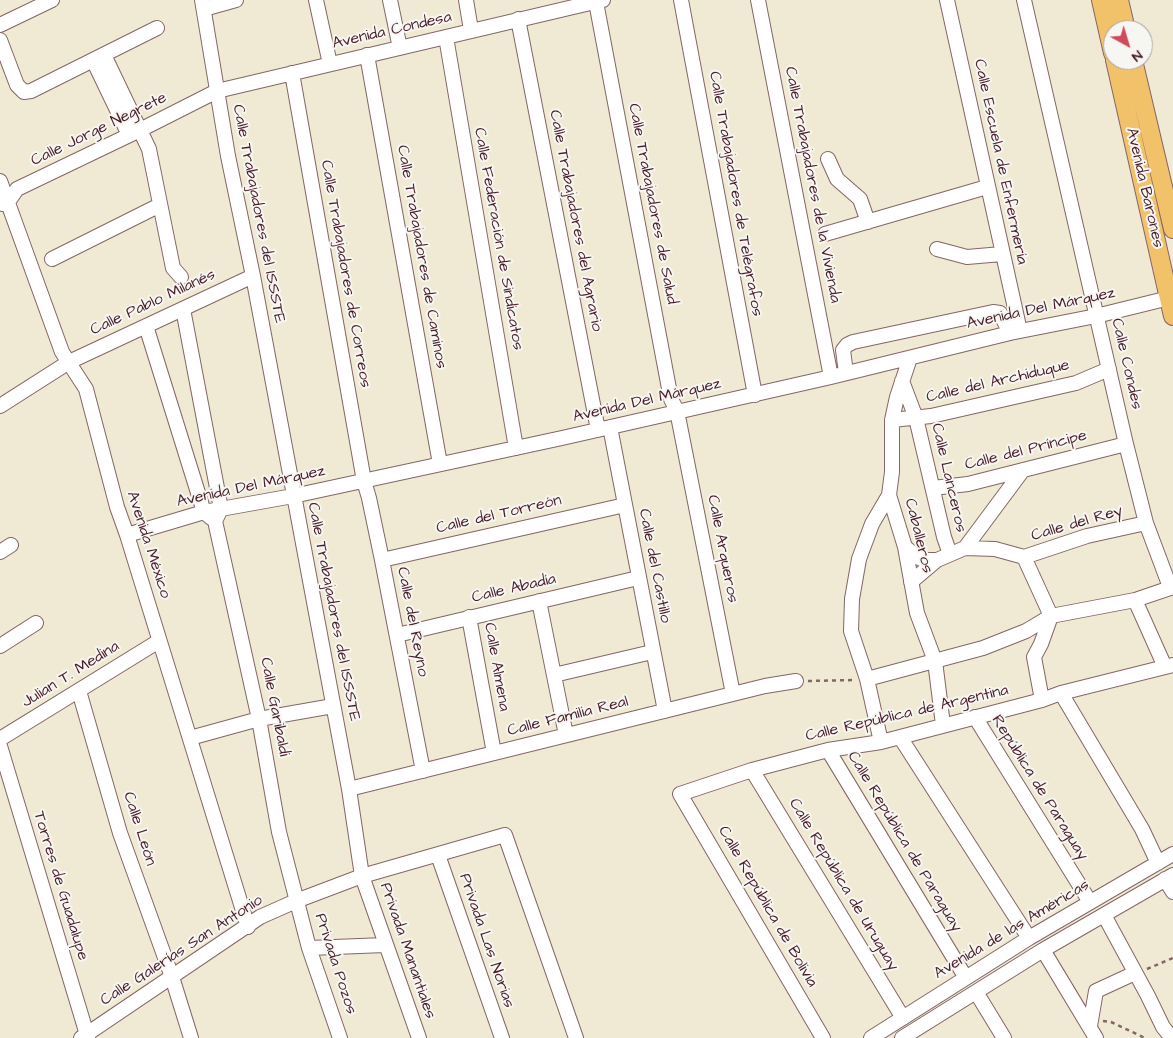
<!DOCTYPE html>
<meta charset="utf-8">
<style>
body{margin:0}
#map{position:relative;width:1173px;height:1038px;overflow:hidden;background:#f0e9d3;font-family:"Architects Daughter",sans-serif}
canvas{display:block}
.north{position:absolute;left:1103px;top:20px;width:50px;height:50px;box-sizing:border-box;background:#f6f6f2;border:1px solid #b1a0a2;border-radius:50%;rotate:141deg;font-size:14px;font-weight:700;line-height:20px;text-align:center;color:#4a1f2b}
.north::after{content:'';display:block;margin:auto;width:18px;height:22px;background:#d1495b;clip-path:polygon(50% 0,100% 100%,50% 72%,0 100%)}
</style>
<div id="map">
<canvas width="1173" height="1038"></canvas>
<div class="north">N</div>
</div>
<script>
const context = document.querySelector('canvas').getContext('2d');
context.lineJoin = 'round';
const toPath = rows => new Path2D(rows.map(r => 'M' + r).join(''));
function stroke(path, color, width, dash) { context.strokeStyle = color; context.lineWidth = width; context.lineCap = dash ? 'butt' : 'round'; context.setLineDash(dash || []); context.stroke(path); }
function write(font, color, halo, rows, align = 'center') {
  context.font = font + ' "Architects Daughter",sans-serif'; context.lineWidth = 4; context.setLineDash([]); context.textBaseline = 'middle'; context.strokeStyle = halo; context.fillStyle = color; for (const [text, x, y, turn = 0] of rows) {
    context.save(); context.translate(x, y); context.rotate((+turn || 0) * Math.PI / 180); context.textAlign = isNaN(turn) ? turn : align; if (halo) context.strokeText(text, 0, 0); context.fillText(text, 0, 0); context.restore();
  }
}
const path = toPath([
 [808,681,855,680],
 [1147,969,1173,958],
 [1103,1021,1111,1022,1145,1038]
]);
const minor = toPath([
 [202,0,228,156,253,276,349,789,362,876,419,1038],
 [316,0,330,64],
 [390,0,400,48],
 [466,0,471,30],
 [681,0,755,395],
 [758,0,831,377],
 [947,0,1020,331],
 [1024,0,1126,444,1146,523,1170,587],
 [596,2,671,399,677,411,733,694],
 [204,9,236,0],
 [518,19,598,430],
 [0,25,52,0],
 [446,37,516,448],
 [0,40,17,85,24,92,31,91,157,28],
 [104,55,149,149,173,268,181,277],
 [367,55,440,464],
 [93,60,129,135],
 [292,73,364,481,369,498,382,560,423,771],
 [828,159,837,179,860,199,868,222],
 [0,181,62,352,86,389,117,507,127,535,248,927],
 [3,204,8,202,17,189,140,130,217,91,603,0],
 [825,234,987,187],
 [937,249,967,257,1002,254],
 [52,259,160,205],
 [183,309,221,509,215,521,259,719,279,832,309,948,340,1038],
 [146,326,204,512,211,518],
 [910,358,897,397,892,420,892,472,889,495,905,547,917,613,935,661,943,725],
 [846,373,843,350,847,345,853,342,993,312,1000,313,1010,333],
 [902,381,916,418,944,537,950,554],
 [0,406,69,362,253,276],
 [892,420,931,416,1076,383,1109,369],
 [610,427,665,711],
 [933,488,968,484,1126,444],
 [127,535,204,512,293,496,562,438,831,377,1010,333,1096,316,1173,297],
 [905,547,917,557,924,560,937,560,965,548,995,549,1024,557,1087,536,1146,523],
 [965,548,1023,470],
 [0,552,11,545],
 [1024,557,1051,616,1041,644,1034,657,1042,700],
 [382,560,625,505],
 [911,582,937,560],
 [1135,600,1165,667],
 [539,601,566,735],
 [469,617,494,753],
 [397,635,638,578],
 [0,646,36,623],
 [554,675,652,652],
 [867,679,983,648,1026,631,1051,616,1135,600,1173,587],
 [79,691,120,833,172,977,191,1038],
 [1061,693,1142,829,1158,863],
 [975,717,1090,902],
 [900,737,1029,938],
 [190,738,259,719,333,706],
 [0,739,159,641],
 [881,742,867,679,851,631,852,599,859,559,872,524,889,495],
 [0,746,88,1038],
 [828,750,966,978],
 [752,770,903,1018],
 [349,789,765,686,796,681],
 [438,855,502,1038],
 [1165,879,1173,892],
 [1104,915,1148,996,1163,1027,1172,1038],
 [309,948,385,945],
 [1043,950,1096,1038],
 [976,992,1004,1038],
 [1090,1026,1096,991,1135,973],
 [81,1038,260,917,296,901,362,876,505,835,576,1038],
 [823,1038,680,794,752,770,828,750,881,742,1042,700,1061,693,1173,665],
 [871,1038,1029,938,1173,854],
 [902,1038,1043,950,1173,875]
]);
const major = toPath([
 [1101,0,1113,53],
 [1119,0,1126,30],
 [1115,60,1173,316],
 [1133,60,1173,229]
]);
const streetNames = [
 ["Avenida Condesa",392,31,-13],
 ["Calle Jorge Negrete",99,130,-26],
 ["Calle Escuela de Enfermería",1000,162,78],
 ["Calle Trabajadores de la Vivienda",812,185,79],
 ["Avenida Barones",1144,188,77],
 ["Calle Trabajadores de Telégrafos",735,194,80],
 ["Calle Trabajadores de Salud",652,204,79],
 ["Calle Trabajadores del ISSSTE",258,214,79],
 ["Calle Trabajadores del Agrario",575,221,79],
 ["Calle Federación de Sindicatos",498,239,80],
 ["Calle Trabajadores de Caminos",421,257,80],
 ["Calle Trabajadores de Correos",345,274,80],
 ["Calle Pablo Milanés",153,303,-25],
 ["Avenida Del Márquez",1041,309,-12],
 ["Calle Condes",1126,364,77],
 ["Calle del Archiduque",998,382,-13],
 ["Avenida Del Márquez",647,401,-13],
 ["Calle del Príncipe",1026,451,-14],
 ["Calle Lanceros",948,478,77],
 ["Avenida Del Márquez",251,487,-12],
 ["Calle del Torreón",499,515,-13],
 ["Calle del Rey",1077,524,-16],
 ["Caballeros",918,536,76],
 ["Avenida México",148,545,72],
 ["Calle Arqueros",722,549,79],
 ["Calle del Castillo",654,566,79],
 ["Calle Abadía",514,589,-13],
 ["Calle Trabajadores del ISSSTE",333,612,79],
 ["Calle del Reyno",412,622,79],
 ["Calle Almena",496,667,80],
 ["Julian T. Medina",71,675,-32],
 ["Calle Garibaldi",274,707,79],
 ["Calle República de Argentina",907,714,-13],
 ["Calle Familia Real",568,717,-14],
 ["República de Paraguay",1039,788,58],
 ["Calle León",139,829,72],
 ["Calle República de Paraguay",904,842,59],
 ["Calle República de Uruguay",843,885,59],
 ["Torres de Guadalupe",60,886,73],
 ["Calle República de Bolivia",767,907,60],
 ["Avenida de las Américas",1012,930,-31],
 ["Privada Las Norias",486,941,71],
 ["Calle Galerías San Antonio",182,951,-33],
 ["Privada Manantiales",407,951,71],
 ["Privada Pozos",335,964,72]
];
stroke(minor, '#846666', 16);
stroke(major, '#846666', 20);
stroke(path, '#846666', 2.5, [4, 4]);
stroke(minor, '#fff', 14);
stroke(major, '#f2c26a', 18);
write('16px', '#4a1f2b', '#f6f6f2', streetNames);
</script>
